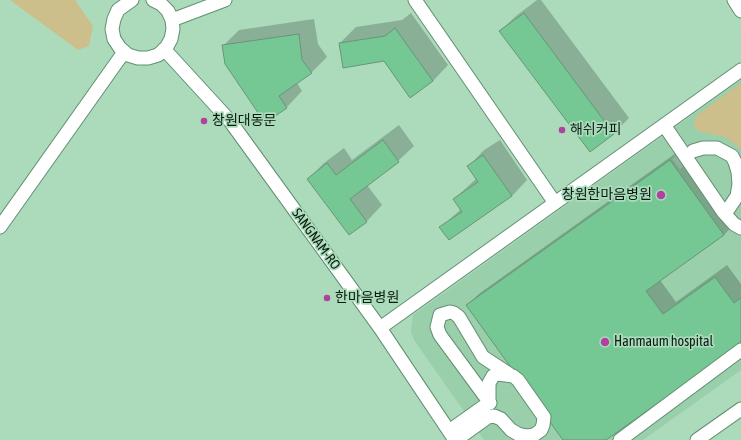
<!DOCTYPE html>
<meta charset="utf-8">
<style>
body{margin:0}
canvas{display:block;background:#abdbbb}
</style>
<canvas width="741" height="440"></canvas>
<script>
const context = document.querySelector('canvas').getContext('2d');
context.lineJoin = 'round';
function fillPath(path, color) { context.fillStyle = color; context.fill(path, 'evenodd'); }
const toPath = rows => new Path2D(rows.map(r => 'M' + r).join(''));
function stroke(path, color, width, dash) { context.strokeStyle = color; context.lineWidth = width; context.lineCap = dash ? 'butt' : 'round'; context.setLineDash(dash || []); context.stroke(path); }
function write(font, color, halo, rows, align = 'center') {
  context.font = font + ' "Asap Condensed","Noto Sans KR",sans-serif'; context.lineWidth = 3.5; context.setLineDash([]); context.textBaseline = 'middle'; context.strokeStyle = halo; context.fillStyle = color; for (const [text, x, y, turn = 0] of rows) {
    context.save(); context.translate(x, y); context.rotate((+turn || 0) * Math.PI / 180); context.textAlign = isNaN(turn) ? turn : align; if (halo) context.strokeText(text, 0, 0); context.fillText(text, 0, 0); context.restore();
  }
}
const built = toPath([
 [741,80,741,370,643,440,484,440,414,340,411,331,413,315]
]);
const green = toPath([
 [10,0,75,0,93,26,89,46,78,50],
 [741,83,741,149,725,137,701,132,695,128,694,122,697,115]
]);
const shadow = toPath([
 [537,0,541,0,629,118,614,133,590,151,500,31,516,16],
 [411,13,448,65,433,81,410,96,384,60,340,43,356,27,402,20],
 [314,19,318,44,327,57,311,73,297,83,302,91,287,107,265,121,223,46,239,30],
 [399,125,414,146,398,161,367,185,382,205,367,221,349,234,308,179,324,163,344,148,352,160],
 [500,140,527,180,512,196,449,239,441,227,461,209,454,199,477,178,469,166,484,150],
 [683,148,736,222,724,235,660,280,676,302,727,265,741,284,741,343,605,440,564,440,467,305,480,293]
]);
const building = toPath([
 [524,13,614,134,590,152,499,31,524,13],
 [395,28,433,81,410,98,384,61,343,68,339,43,385,36,395,28],
 [299,34,302,60,312,73,279,96,287,108,265,123,225,64,222,45,299,34],
 [383,140,399,162,350,199,367,222,349,235,307,179,327,163,336,175,383,140],
 [483,155,512,196,449,240,439,227,462,212,453,199,478,182,467,166,483,155],
 [670,160,724,235,646,291,663,314,715,277,734,303,741,298,741,344,606,440,563,440,466,305,670,160]
]);
const minorTunnel = toPath([
 [676,164,693,151]
]);
const minor = toPath([
 [132,0,118,10,114,19,112,29,114,39,120,48,128,55,138,58,148,58,158,55,166,48,171,39,173,29,172,20,168,11,161,4,153,0],
 [415,0,555,203],
 [734,0,741,11],
 [172,20,225,0],
 [164,49,230,121,380,328,455,440],
 [664,125,724,213,734,224,741,228],
 [693,151,703,148,717,148,732,156,735,162,738,172,739,184,737,196,725,214],
 [0,227,124,52],
 [380,328,741,70],
 [490,403,440,335,437,327,440,315,450,312,454,313,459,317,483,357,509,374],
 [449,431,487,404,489,402,489,383,493,376,498,374,513,376,518,380,544,417,543,425,541,430,534,435,527,436,518,434,511,430,501,419,494,416,488,417,456,440],
 [620,440,741,350],
 [697,440,741,409]
]);
const markers = [
 [204,121,4,"#b0419e"],
 [562,130,4,"#b0419e"],
 [661,195,5,"#b0419e"],
 [327,298,4,"#b0419e"],
 [605,342,5,"#b0419e"]
];
const poiNames = [
 ["창원대동문",212,121],
 ["해쉬커피",570,130],
 ["창원한마음병원",652,195,"right"],
 ["한마음병원",335,298],
 ["Hanmaum hospital",614,342]
];
const streetNames = [
 ["SANGNAM-RO",316,239,54]
];
fillPath(built, '#9acfab');
fillPath(green, '#cdbf8b');
fillPath(shadow, '#0003');
fillPath(building, '#75c893');
stroke(building, '#689577', 1);
stroke(minorTunnel, '#8bb599', 13, [13, 6]);
stroke(minor, '#628f71', 15);
stroke(minor, '#fff', 13);
for (const [x, y, r, color] of markers) { const dot = new Path2D(); dot.arc(x, y, r, 0, 2 * Math.PI); context.fillStyle = color; context.fill(dot); stroke(dot, '#abdbbb', 1.5); }
write('14px', '#0b1d12', '#abdbbb', poiNames, 'left');
write('14px', '#0b1d12', '#abdbbb', streetNames);
</script>
